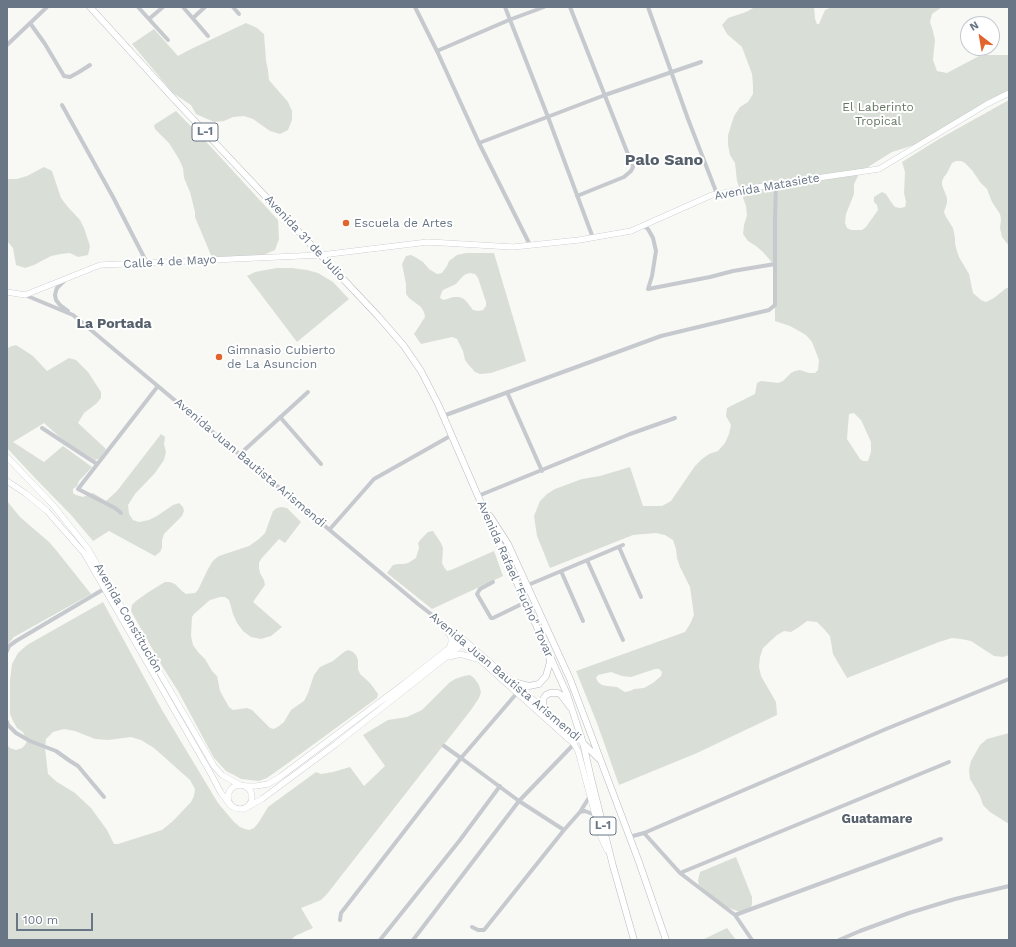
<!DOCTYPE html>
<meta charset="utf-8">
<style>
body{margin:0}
#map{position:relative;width:1016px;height:947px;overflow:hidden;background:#f8f8f5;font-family:"Work Sans",sans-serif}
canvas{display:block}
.frame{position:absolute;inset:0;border:8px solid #687686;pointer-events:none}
.north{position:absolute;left:960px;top:16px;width:40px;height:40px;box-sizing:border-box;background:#fff;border:1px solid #c3c8cf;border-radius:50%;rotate:329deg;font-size:11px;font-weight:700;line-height:16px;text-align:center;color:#687686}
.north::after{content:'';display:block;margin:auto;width:14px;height:18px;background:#e1642d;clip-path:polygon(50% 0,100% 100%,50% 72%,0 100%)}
.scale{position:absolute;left:16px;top:913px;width:77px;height:18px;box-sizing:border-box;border:2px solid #687686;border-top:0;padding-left:5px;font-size:12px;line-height:14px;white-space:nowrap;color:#687686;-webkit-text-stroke:3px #fff;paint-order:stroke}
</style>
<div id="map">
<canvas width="1016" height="947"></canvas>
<div class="frame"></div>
<div class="north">N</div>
<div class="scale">100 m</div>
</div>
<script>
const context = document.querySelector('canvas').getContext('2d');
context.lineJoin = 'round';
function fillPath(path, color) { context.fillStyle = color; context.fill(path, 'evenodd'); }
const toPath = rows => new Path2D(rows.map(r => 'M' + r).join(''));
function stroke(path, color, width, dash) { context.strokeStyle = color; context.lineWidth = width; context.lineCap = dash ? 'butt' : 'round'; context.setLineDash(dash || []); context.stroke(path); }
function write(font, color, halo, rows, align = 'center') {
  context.font = font + ' "Work Sans",sans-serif'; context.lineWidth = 4; context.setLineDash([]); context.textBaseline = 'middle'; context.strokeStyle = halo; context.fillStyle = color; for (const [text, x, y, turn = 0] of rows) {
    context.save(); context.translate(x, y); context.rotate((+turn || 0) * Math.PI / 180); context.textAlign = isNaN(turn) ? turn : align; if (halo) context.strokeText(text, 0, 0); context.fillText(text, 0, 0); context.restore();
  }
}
const green = toPath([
 [755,7,814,7,815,19,817,24,819,24,825,10,832,7,942,7,932,14,930,22,933,31,935,40,933,60,937,71,947,73,981,55,1009,55,1009,93,917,144,892,152,860,172,854,184,854,194,846,214,845,223,847,228,851,230,862,230,866,227,878,210,877,205,874,202,874,197,882,192,886,194,891,202,895,207,900,208,905,207,906,202,904,193,905,172,902,162,939,139,1009,100,1009,246,1002,237,1000,228,1001,219,1000,214,992,202,987,189,980,182,972,170,965,163,961,161,956,161,952,163,947,173,944,177,942,181,942,185,947,198,947,203,944,212,946,217,953,228,955,238,955,243,956,248,959,257,969,274,973,293,981,300,986,302,994,298,1005,289,1009,287,1009,655,1003,657,994,656,971,641,961,639,952,638,939,642,847,678,833,654,830,636,824,629,817,622,807,621,799,627,791,632,784,631,777,635,763,648,760,657,759,667,761,676,776,702,777,715,697,753,619,785,597,723,576,671,685,632,690,624,694,615,690,587,680,567,677,558,676,549,673,540,665,535,656,533,633,535,550,568,537,536,534,516,540,501,547,494,555,489,582,479,600,476,630,467,643,506,662,506,671,501,695,466,702,459,709,454,718,451,725,443,729,434,731,425,726,416,727,408,755,394,757,383,761,381,778,383,783,381,791,373,795,371,800,370,809,373,815,373,818,370,819,360,812,342,806,335,790,326,775,321,775,266,763,252,756,246,748,241,743,234,744,225,747,215,746,206,737,181,735,163,730,155,728,145,728,135,734,116,740,107,748,102,753,94,753,85,752,74,742,47,727,34,722,25,728,18,746,12],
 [854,413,861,420,871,442,871,452,868,461,863,461,860,459,847,439,849,414],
 [655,669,659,669,662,672,661,676,653,683,644,688,634,689,630,691,625,692,617,687,607,686,602,685,598,682,596,678,598,675,611,672,622,676,631,677],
 [246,23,257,28,264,34,266,61,268,70,269,80,288,102,292,111,292,120,288,130,280,134,270,131,253,119,244,116,233,117,224,121,214,122,196,114,191,105,173,93,132,44,154,29,178,56,189,50],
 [176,111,212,148,278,220,279,239,275,250,261,256,213,260,195,217,195,212,190,192,184,178,183,168,179,159,169,143,155,129,154,125],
 [44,167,52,171,61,198,67,206,80,220,84,228,90,246,88,255,78,257,70,253,61,254,51,256,34,265,25,268,16,265,13,248,7,241,7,179,17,179,27,176],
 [466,253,494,253,526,361,491,373,480,374,475,372,468,364,465,360,463,351,457,339,452,337,443,339,421,344,414,334,425,317,424,312,421,307,409,298,406,294,406,284,402,264,406,256,411,255,415,257,423,262,429,269,437,274,442,273,447,266,449,261,457,255],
 [470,273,475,274,478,278,486,302,486,306,483,310,478,311,473,310,467,302,464,299,459,297,453,297,444,300,440,298,441,294,443,290,456,284,462,277,466,274],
 [277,268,292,268,307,270,318,273,333,282,349,299,297,342,247,276,255,272],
 [16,345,33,356,47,371,69,358,76,360,88,372,101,392,101,398,97,403,84,413,78,423,106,449,100,458,95,460,62,439,44,423,13,442,44,462,63,446,92,467,79,481,77,486,73,489,73,493,76,495,83,497,93,493,106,501,117,491,161,434,165,437,164,444,166,452,164,460,155,473,135,494,128,505,129,514,133,520,139,522,149,520,157,516,173,505,179,503,183,507,184,511,182,516,164,534,162,540,162,548,160,552,155,556,109,531,93,541,72,516,35,478,7,448,7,350,9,347],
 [7,501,20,517,49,542,56,550,91,594,14,637,7,645],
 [281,507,287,508,301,522,285,543,279,539,261,559,259,563,259,568,260,573,264,580,265,585,253,602,282,627,271,636,261,639,251,637,243,631,237,623,233,614,229,600,225,597,220,597,210,600,194,614,192,617,191,636,193,645,198,652,205,659,212,671,217,676,220,691,229,707,233,710,247,708,252,710,270,728,274,729,279,726,284,722,291,710,304,701,308,693,314,675,320,667,333,661,344,652,348,650,353,652,356,655,358,660,358,669,360,674,370,683,378,694,377,698,288,763,267,778,259,781,241,779,234,775,226,771,214,758,178,691,162,666,131,611,132,605,136,601,147,593,165,582,170,582,175,584,182,591,186,594,195,593,198,590,207,571,212,562,215,559,219,556,249,546,259,539,265,533,273,511,277,508],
 [433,531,441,543,443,548,442,563,444,567,447,571,451,570,494,551,503,576,432,609,387,573,393,565,398,564,403,564,408,563,416,558,419,548,418,543,421,539,428,532],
 [103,602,162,710,218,803,234,822,240,827,245,829,249,830,254,828,259,822,268,807,316,772,321,774,333,772,350,767,364,786,385,766,363,735,388,720,407,717,422,710,449,683,455,679,464,676,470,675,474,678,479,685,481,692,479,698,471,710,327,894,321,900,301,908,313,928,295,936,291,940,7,940,7,745,10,748,16,750,22,748,25,745,27,741,23,732,17,728,13,721,10,714,10,680,12,664,18,653,27,645],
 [64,729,75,731,95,739,108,740,131,737,141,740,154,748,190,780,195,789,194,796,191,802,173,821,162,830,118,844,114,844,107,830,91,808,75,793,57,782,48,774,45,748,46,739,53,732],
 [1009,733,1009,824,990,812,983,805,980,796,970,779,969,770,971,761,980,745,987,739],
 [736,857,752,897,752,904,751,907,745,911,737,911,724,906,699,885,698,880,700,872],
 [727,928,736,940,702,940]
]);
const street = toPath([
 [138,7,168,40],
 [183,7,208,36],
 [233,7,239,14],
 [415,7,437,51,479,143,530,245],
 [505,7,548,117,593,238],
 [570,7,633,167,631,171,624,177,577,196],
 [648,7,688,119,717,194],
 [193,18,205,7],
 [149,19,163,7],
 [30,23,45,44,64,76,70,77,79,72,90,65],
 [7,45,47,7],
 [437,51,509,20,544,7],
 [62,105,113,197,147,263],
 [479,143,605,95,701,62],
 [644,226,648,229,653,238,656,251,652,276,648,289,710,277,733,271,775,264],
 [66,279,57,288,56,291,55,295,56,300,60,305,68,311],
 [25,295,73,315,418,604,462,638],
 [507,392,542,471],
 [443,416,661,336,769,310,775,305,775,218,776,184],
 [280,417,321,464],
 [42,428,97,464],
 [240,454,308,392],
 [478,496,630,434,675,418],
 [121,513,115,508,78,489,158,386],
 [330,529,374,479,452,435],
 [619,547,641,597],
 [587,560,623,640],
 [561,571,583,621],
 [493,582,480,589,477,594,491,618,493,618,526,602],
 [528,585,623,545],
 [438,622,459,641],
 [7,651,9,646,16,641,104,589],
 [7,722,8,725,16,733,30,741,56,751,70,761,78,766,104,797],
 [444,746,461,758,519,801,564,830],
 [580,812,585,811,595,815],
 [644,833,680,873,735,915,941,839],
 [629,837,644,833,886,729,1009,679],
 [680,873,949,762],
 [735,915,752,940],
 [340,920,341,913,461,758,517,693],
 [472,927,478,930,484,930,564,830,580,812,590,796],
 [380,940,460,840,500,786],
 [413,940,519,801,574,744],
 [839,940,860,931,909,913,955,899,1009,886]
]);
const secondary = toPath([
 [7,292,25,295,100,265,321,255,428,242,513,247,579,240,631,231,712,195,776,184,879,169,987,104,1009,93],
 [7,457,53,505,88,549,214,766,222,775,240,785],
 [7,481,25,493,47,511,84,553,211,774,221,793,231,806],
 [446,630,451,637,451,643,449,648],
 [459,641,574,744,578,751,601,837,607,850],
 [449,657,460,654,477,659],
 '228 797a12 12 0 1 1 24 0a12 12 0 1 1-24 0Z',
 [246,786,256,786,268,784,280,777,405,683,462,638,583,743],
 [244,809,262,799,336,744,464,643]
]);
const primary = toPath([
 [90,7,173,98,378,316,404,346,421,371,438,404,478,496,567,694,583,743,591,778,613,866,634,940],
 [490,516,508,544,570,679,639,862,666,940],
 [513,682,529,686,539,684,546,676,550,662,549,656],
 [544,710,543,704,543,699,546,695,550,693,558,693,561,695,570,707],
 [583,743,599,759]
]);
const markers = [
 [346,223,4,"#e1642d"],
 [219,357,4,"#e1642d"]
];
const shields = [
 [205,132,26],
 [603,826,26]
];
const shieldNames = [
 ["L-1",205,132],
 ["L-1",603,826]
];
const parkNames = [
 ["El Laberinto",878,107],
 ["Tropical",878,121]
];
const streetNames = [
 ["Avenida Matasiete",767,187,-10],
 ["Avenida 31 de Julio",305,238,47],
 ["Calle 4 de Mayo",170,262,-3],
 ["Avenida Juan Bautista Arismendi",250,463,40],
 ["Avenida Rafael \"Fucho\" Tovar",515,579,66],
 ["Avenida Constitución",128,618,60],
 ["Avenida Juan Bautista Arismendi",505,677,40]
];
const poiNames = [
 ["Escuela de Artes",354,223],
 ["Gimnasio Cubierto",227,350],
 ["de La Asuncion",227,364]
];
const neighbourhoodNames = [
 ["Guatamare",877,819]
];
const quarterNames = [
 ["La Portada",114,324]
];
const districtNames = [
 ["Palo Sano",664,160]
];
fillPath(green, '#d9dfd6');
stroke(secondary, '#b6bbc0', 6);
stroke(primary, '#b7bbbf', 7);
stroke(street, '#c6c9cd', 4);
stroke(secondary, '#fff', 5.5);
stroke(primary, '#fff', 6);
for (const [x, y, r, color] of markers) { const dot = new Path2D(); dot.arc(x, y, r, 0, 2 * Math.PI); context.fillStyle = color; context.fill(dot); stroke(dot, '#fff', 1.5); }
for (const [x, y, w] of shields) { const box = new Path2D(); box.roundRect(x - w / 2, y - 9, w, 18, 3); context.fillStyle = '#fff'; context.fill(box); stroke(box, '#687686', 1); }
write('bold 11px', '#687686', null, shieldNames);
write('12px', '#657862', '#fff', parkNames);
write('12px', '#687686', '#fff', streetNames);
write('12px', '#687686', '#fff', poiNames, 'left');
write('bold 13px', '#55606b', '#fff', neighbourhoodNames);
write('bold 14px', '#55606b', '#fff', quarterNames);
write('bold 16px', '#55606b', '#fff', districtNames);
</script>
